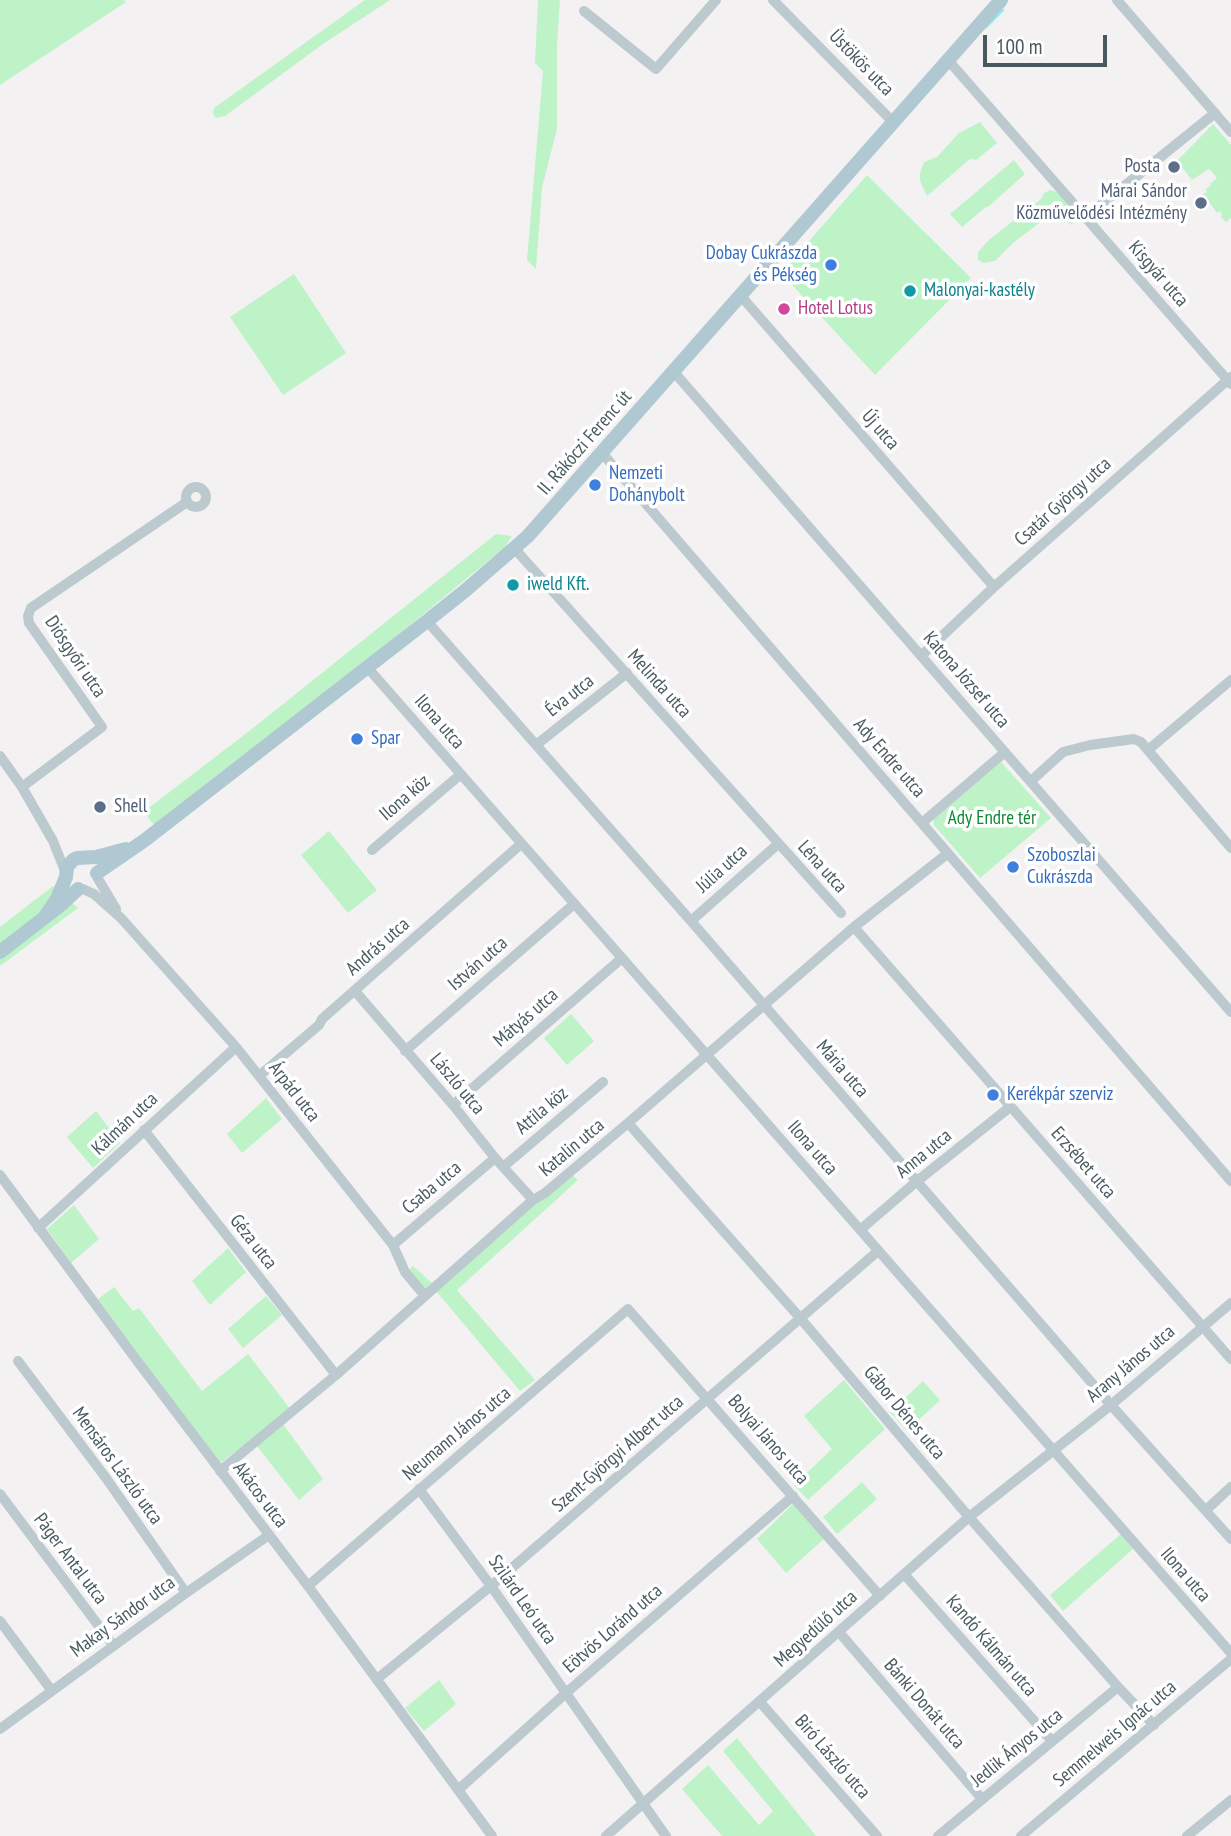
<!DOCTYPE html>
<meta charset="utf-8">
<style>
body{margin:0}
#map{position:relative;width:1231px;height:1836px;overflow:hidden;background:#f4f1f2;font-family:"PT Sans Narrow",sans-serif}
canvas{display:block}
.scale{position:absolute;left:983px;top:35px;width:124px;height:32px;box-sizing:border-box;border:4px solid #485a60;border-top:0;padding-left:9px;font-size:21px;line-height:24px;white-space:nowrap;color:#485a60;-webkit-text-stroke:5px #fff;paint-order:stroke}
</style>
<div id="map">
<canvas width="1231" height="1836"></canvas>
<div class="scale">100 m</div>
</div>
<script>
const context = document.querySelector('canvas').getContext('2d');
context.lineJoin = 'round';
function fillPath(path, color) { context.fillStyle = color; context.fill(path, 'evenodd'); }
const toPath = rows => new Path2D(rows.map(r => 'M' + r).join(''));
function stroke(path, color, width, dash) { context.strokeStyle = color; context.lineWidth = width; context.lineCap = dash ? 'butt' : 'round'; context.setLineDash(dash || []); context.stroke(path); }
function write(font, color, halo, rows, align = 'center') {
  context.font = font + ' "PT Sans Narrow",sans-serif'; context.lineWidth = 7; context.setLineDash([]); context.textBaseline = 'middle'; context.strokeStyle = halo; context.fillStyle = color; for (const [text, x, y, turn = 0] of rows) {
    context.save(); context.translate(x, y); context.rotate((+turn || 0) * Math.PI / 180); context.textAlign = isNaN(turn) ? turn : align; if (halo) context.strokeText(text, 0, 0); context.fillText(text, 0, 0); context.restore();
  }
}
const green = toPath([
 [0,0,124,0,126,2,0,85],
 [365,0,390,0,323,44,225,116,216,118,213,114,214,108],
 [538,0,560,0,557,46,557,129,542,188,536,269,527,260,543,71,535,63],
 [980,122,997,143,976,160,970,159,927,196,920,181,920,173,924,162,937,157,959,133],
 [1213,124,1231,145,1231,218,1226,222,1221,217,1222,215,1220,211,1217,213,1203,194,1207,192,1206,189,1211,185,1210,184,1217,178,1213,173,1209,169,1192,180,1177,161],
 [1014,160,1025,174,988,207,986,207,962,227,950,214],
 [867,175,971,278,875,375,781,273],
 [1050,190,1057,192,1067,202,1077,219,1071,225,1057,209,1050,204,1048,207,1052,210,1051,214,1013,243,995,261,984,263,978,260,978,252,990,239,1041,199,1044,193],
 [294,274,346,353,283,395,230,317],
 [496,534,512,536,505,547,366,661,199,789,195,795,155,826,146,815,146,810,248,732],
 [1001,762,1051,818,980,878,934,825,934,819],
 [329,831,377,890,348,913,301,855],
 [53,886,78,908,0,966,0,927],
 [571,1014,594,1041,567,1065,544,1038],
 [266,1098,282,1119,242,1153,227,1134],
 [96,1111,120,1143,93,1168,67,1137],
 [572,1175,578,1180,457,1290,535,1380,520,1391,436,1291,423,1290,409,1270,413,1266,432,1283,527,1202],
 [74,1205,99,1239,71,1263,47,1229],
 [228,1248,246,1272,210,1305,192,1281],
 [114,1287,133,1311,139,1308,202,1391,248,1354,291,1410,219,1464,98,1299],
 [266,1296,282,1315,243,1348,228,1329],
 [844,1380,885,1429,808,1500,794,1485,832,1449,804,1416],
 [923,1381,940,1400,907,1431,890,1412],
 [283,1424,323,1479,299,1500,257,1446],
 [862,1482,877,1499,837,1534,823,1517],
 [794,1503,825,1538,786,1573,757,1539],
 [1121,1534,1133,1549,1063,1611,1050,1595],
 [439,1680,456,1704,424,1731,405,1708],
 [737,1738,816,1836,722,1836,682,1789,708,1765,759,1825,773,1811,723,1751]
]);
const stream = toPath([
 [986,27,1003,10]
]);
const minor = toPath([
 [773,0,893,122],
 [1117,0,1231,132],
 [584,11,656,69,716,0],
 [948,60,1231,384],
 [1086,217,1215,113],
 [741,296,994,587],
 [674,372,1231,1012],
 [602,453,1231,1181],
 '186 497a10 10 0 1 1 20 0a10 10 0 1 1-20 0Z',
 [514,548,841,913],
 [427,621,691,921,1111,1405,1231,1539],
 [921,656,994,587,1231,377],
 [367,667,1231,1653],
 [536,745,627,673],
 [1148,750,1231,680],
 [0,756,22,787,53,841,65,871],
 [1031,781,1063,752,1090,745,1134,739,1141,742,1231,848],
 [22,787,102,727,29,623,28,616,31,608,187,502],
 [922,823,1005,752],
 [372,850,461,774],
 [97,877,116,909],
 [83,889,94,894,121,918,236,1047,393,1245,405,1272,425,1296],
 [691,921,778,844],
 [854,927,1231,1359],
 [355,991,453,1105,495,1158,533,1200],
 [405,1051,574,904],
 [259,1076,319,1025,322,1019,521,844],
 [453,1105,622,958],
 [628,1123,801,1319,969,1517,1118,1687,1154,1725],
 [144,1130,336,1375],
 [503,1167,603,1082],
 [0,1175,138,1362,308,1586,492,1836],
 [38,1228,236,1047],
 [860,1230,916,1182,1010,1107],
 [393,1245,495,1158],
 [18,1361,106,1478,186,1593],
 [220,1471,336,1375,533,1200,545,1193,628,1123,854,927,947,854],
 [419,1489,491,1586,666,1836],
 [0,1494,113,1645],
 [1206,1510,1231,1487],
 [904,1574,1052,1741],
 [308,1586,628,1309,880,1596],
 [0,1621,52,1691],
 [839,1632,982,1799],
 [377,1679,491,1586,878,1251],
 [760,1702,877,1836],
 [0,1729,186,1593,269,1535],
 [458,1790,566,1693,793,1496],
 [606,1836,969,1517,1111,1405,1231,1303],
 [938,1836,1118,1687],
 [1021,1836,1231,1659],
 [1187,1836,1231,1800]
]);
const major = toPath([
 [97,873,145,840,427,621,466,590,528,536,1001,0],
 [44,918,57,899,66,877,67,867,73,860,77,858,96,857,126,849],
 [0,952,62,904,78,889]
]);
const markers = [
 [1174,167,7,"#5c6f8a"],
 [1201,203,7,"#5c6f8a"],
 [831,265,7,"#3f7fe0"],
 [910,291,7,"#0f9aa8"],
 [784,309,7,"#d1479c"],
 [595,485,7,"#3f7fe0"],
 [513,585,7,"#0f9aa8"],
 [357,739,7,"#3f7fe0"],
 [100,807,7,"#5c6f8a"],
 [1013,867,7,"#3f7fe0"],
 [993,1095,7,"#3f7fe0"]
];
const streetNames = [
 ["Üstökös utca",861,63,46],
 ["Kisgyár utca",1158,274,49],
 ["Új utca",880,430,49],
 ["II. Rákóczi Ferenc út",585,443,-49],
 ["Csatár György utca",1063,502,-42],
 ["Diósgyőri utca",75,657,56],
 ["Katona József utca",966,680,49],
 ["Melinda utca",659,684,48],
 ["Éva utca",570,696,-38],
 ["Ilona utca",439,722,49],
 ["Ady Endre utca",889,758,49],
 ["Ilona köz",405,798,-41],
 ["Léna utca",822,867,48],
 ["Júlia utca",722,869,-42],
 ["András utca",378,947,-41],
 ["István utca",478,964,-41],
 ["Mátyás utca",526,1018,-41],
 ["Mária utca",842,1069,49],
 ["László utca",457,1084,50],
 ["Árpád utca",294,1092,52],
 ["Attila köz",542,1111,-40],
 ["Kálmán utca",125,1124,-43],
 ["Katalin utca",572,1148,-40],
 ["Ilona utca",812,1148,49],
 ["Anna utca",924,1154,-39],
 ["Erzsébet utca",1083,1163,49],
 ["Csaba utca",432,1188,-40],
 ["Géza utca",253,1242,52],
 ["Arany János utca",1131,1364,-40],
 ["Gábor Dénes utca",904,1413,50],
 ["Neumann János utca",457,1434,-40],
 ["Bolyai János utca",768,1440,49],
 ["Szent-Györgyi Albert utca",618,1454,-41],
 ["Mensáros László utca",117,1466,54],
 ["Akácos utca",260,1495,53],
 ["Páger Antal utca",70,1559,53],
 ["Ilona utca",1185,1575,49],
 ["Szilárd Leó utca",522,1600,55],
 ["Makay Sándor utca",123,1617,-36],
 ["Eötvös Loránd utca",613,1629,-41],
 ["Megyedűlő utca",816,1629,-42],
 ["Kandó Kálmán utca",991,1646,49],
 ["Bánki Donát utca",924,1704,49],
 ["Semmelweis Ignác utca",1115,1734,-40],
 ["Jedlik Ányos utca",1017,1748,-39],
 ["Bíró László utca",832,1757,49]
];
const serviceNames = [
 ["Posta",1160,167],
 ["Márai Sándor",1187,192],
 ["Közművelődési Intézmény",1187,214],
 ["Shell",114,807,"left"]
];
const shopNames = [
 ["Dobay Cukrászda",817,254,"right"],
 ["és Pékség",817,276,"right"],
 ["Nemzeti",609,474],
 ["Dohánybolt",609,496],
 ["Spar",371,739],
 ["Szoboszlai",1027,856],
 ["Cukrászda",1027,878],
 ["Kerékpár szerviz",1007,1095]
];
const cultureNames = [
 ["Malonyai-kastély",924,291],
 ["iweld Kft.",527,585]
];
const hotelNames = [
 ["Hotel Lotus",798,309]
];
const parkNames = [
 ["Ady Endre tér",992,819]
];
fillPath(green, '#bef3c8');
stroke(stream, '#89f2f2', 2.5);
stroke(minor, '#bccacf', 10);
stroke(major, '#b0c8d1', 14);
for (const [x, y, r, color] of markers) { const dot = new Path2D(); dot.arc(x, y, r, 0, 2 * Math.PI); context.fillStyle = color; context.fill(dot); stroke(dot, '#fff', 2.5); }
write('19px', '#485a60', '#fff', streetNames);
write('19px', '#4e5e75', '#fff', serviceNames, 'right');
write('19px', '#366cbe', '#fff', shopNames, 'left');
write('19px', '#0d838f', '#fff', cultureNames, 'left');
write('19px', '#b23c85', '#fff', hotelNames, 'left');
write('19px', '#118934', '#fff', parkNames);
</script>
